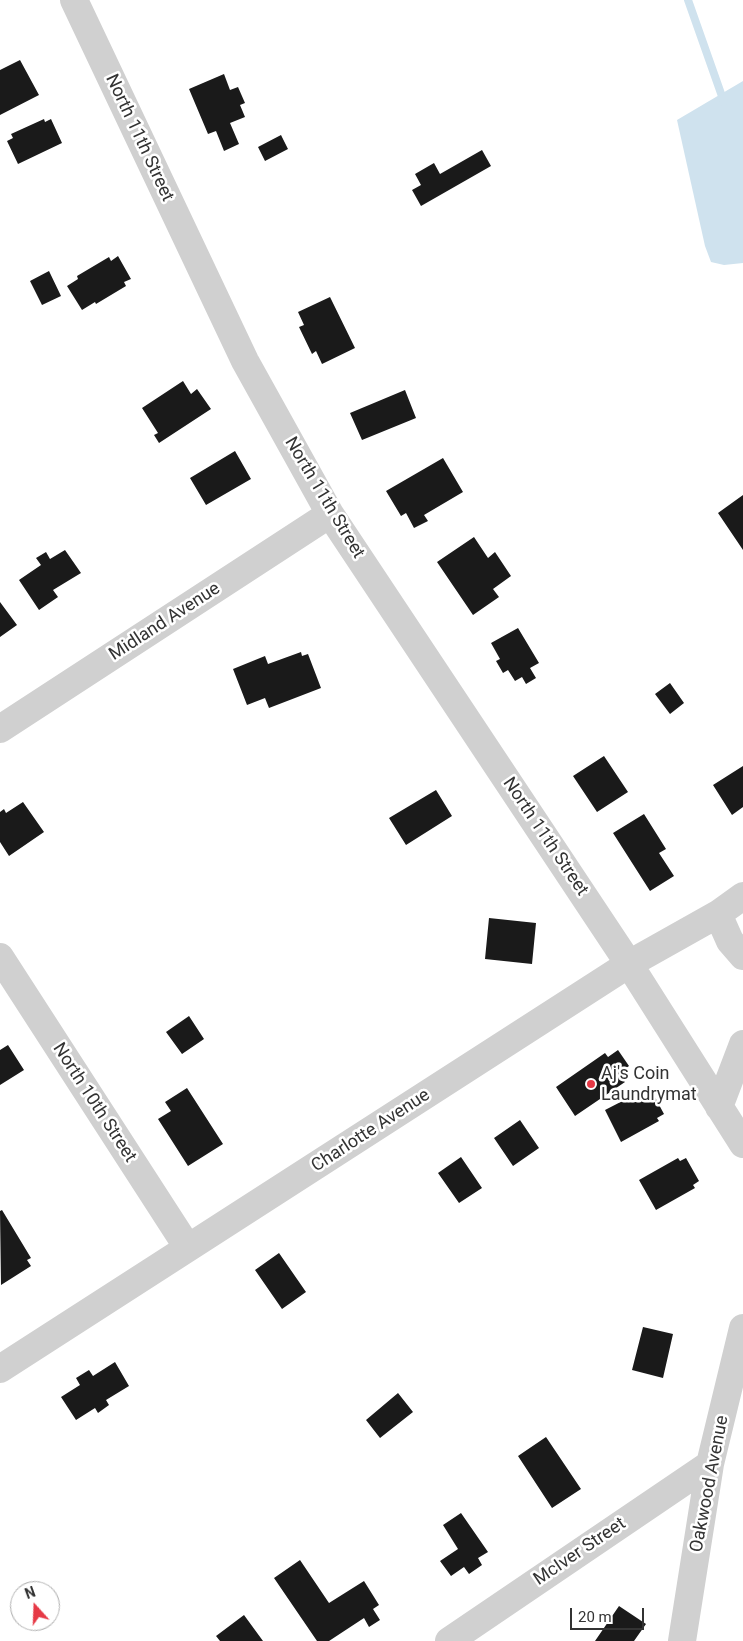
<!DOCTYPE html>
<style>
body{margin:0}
#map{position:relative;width:743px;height:1641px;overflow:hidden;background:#fff;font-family:Roboto,sans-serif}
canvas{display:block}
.north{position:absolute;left:10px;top:1581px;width:50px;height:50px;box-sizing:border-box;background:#fff;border:1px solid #adadad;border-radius:50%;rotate:340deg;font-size:14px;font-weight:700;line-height:20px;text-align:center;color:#333}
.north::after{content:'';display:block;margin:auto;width:18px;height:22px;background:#e63946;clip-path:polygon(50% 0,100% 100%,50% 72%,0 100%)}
.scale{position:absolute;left:570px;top:1608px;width:74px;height:22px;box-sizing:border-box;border:2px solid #333;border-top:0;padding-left:6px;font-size:15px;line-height:18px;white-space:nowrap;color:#333;-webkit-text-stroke:4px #fff;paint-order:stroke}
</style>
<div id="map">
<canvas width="743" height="1641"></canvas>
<div class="north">N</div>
<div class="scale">20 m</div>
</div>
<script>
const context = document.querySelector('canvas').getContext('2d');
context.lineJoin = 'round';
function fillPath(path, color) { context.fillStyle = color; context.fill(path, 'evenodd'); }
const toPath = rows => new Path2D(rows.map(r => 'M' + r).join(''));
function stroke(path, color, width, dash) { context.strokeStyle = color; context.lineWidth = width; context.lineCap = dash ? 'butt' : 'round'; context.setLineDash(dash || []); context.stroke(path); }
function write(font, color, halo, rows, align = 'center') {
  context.font = font + ' Roboto,sans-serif'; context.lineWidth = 5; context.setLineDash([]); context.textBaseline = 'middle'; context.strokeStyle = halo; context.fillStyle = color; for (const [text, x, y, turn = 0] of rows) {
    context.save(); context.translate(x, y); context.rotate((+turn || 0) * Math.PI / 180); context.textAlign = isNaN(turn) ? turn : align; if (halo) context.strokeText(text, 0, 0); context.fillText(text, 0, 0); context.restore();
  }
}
const water = toPath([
 [743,81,743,263,724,265,711,262,705,246,677,120]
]);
const stream = toPath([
 [688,0,724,102]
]);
const building = toPath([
 [20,60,39,95,0,115,0,70],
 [224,74,230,90,238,87,245,103,240,105,245,117,230,123,239,144,224,151,216,131,208,134,189,89],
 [44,119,45,122,51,119,62,143,18,164,7,141,13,138,11,134],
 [281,135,288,149,265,161,258,147],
 [482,150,491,166,421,206,412,190,421,185,415,174,434,163,440,174],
 [118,256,131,279,124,282,126,286,96,304,95,302,82,310,67,286,78,279,77,276,109,257,111,261],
 [49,271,61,296,42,305,30,281],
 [330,297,355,348,322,364,316,351,312,354,299,327,304,325,298,312],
 [183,381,191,394,197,389,211,409,159,443,154,435,158,433,142,408],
 [405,390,416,418,362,440,350,413],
 [235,451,251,479,206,505,190,478],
 [443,458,463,492,424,515,428,521,414,528,406,513,401,516,386,491],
 [743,495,743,550,718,513],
 [474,537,488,558,495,552,511,576,493,589,499,597,473,615,437,562],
 [65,550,81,573,53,590,58,597,39,610,19,580,41,565,36,558,46,552,50,559],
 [0,602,17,625,0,637],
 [518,628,539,663,530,668,536,678,526,684,522,677,515,681,508,670,503,673,496,661,500,659,491,643],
 [301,652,302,656,308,654,321,688,269,708,265,698,247,705,233,669,265,656,268,664],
 [670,683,684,703,670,714,655,694],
 [604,756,628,792,597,812,573,776],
 [743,766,743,807,732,815,713,785],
 [436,790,452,816,406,845,389,818],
 [23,802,44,832,9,856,0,842,0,812,4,809,6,813],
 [644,814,666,849,659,853,674,876,650,891,613,833],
 [489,918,536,923,532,964,485,959],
 [189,1016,204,1039,182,1054,166,1032],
 [8,1045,24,1070,0,1085,0,1050],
 [618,1050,629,1066,619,1073,625,1082,575,1116,556,1087,605,1053,608,1057],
 [187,1088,223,1144,188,1166,158,1119,171,1111,165,1102],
 [651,1090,664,1114,657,1118,659,1121,621,1142,605,1110,642,1091,644,1094],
 [520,1120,539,1148,513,1166,494,1138],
 [461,1157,482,1188,459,1203,438,1173],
 [678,1158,680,1161,686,1158,699,1181,693,1185,695,1188,656,1210,639,1180],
 [2,1210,31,1258,27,1260,31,1266,1,1285,0,1211],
 [279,1253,306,1292,282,1309,255,1270],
 [643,1327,673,1334,663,1378,632,1370],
 [115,1362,129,1386,106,1400,109,1405,98,1413,95,1408,76,1420,61,1397,80,1385,76,1378,89,1370,93,1376],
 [398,1393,413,1412,380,1438,366,1420],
 [546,1437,581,1489,552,1508,518,1456],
 [461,1513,488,1552,478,1558,482,1565,469,1574,464,1567,451,1576,440,1561,458,1549,443,1525],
 [300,1560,329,1603,364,1581,379,1605,373,1609,380,1620,369,1627,364,1618,329,1641,317,1641,274,1578],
 [619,1606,646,1624,634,1641,595,1641],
 [244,1615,263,1641,220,1641,216,1636]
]);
const minor = toPath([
 [74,0,245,361,330,514,629,964,743,1144],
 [0,729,330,514],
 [718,914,730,941,743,956],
 [0,957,188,1248],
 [719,1107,743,1044],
 [0,1369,629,964,718,914,743,896],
 [449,1641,710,1464],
 [682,1641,710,1464,743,1328]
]);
const markers = [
 [591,1084,5,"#e63946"]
];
const streetNames = [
 ["North 11th Street",139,138,65],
 ["North 11th Street",324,498,59],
 ["Midland Avenue",165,622,-33],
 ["North 11th Street",545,837,56],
 ["North 10th Street",94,1103,57],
 ["Charlotte Avenue",371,1131,-33],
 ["Oakwood Avenue",710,1484,-79],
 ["McIver Street",580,1552,-34]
];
const poiNames = [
 ["Aj's Coin",601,1074],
 ["Laundrymat",601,1095]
];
fillPath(water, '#cfe2ee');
stroke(stream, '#cfe2ee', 8);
fillPath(building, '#1a1a1a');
stroke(minor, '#d0d0d0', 28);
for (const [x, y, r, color] of markers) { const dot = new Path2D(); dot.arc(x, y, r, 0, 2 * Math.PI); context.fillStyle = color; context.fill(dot); stroke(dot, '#fff', 2); }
write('18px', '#333', '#fff', streetNames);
write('18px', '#333', '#fff', poiNames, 'left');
</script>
